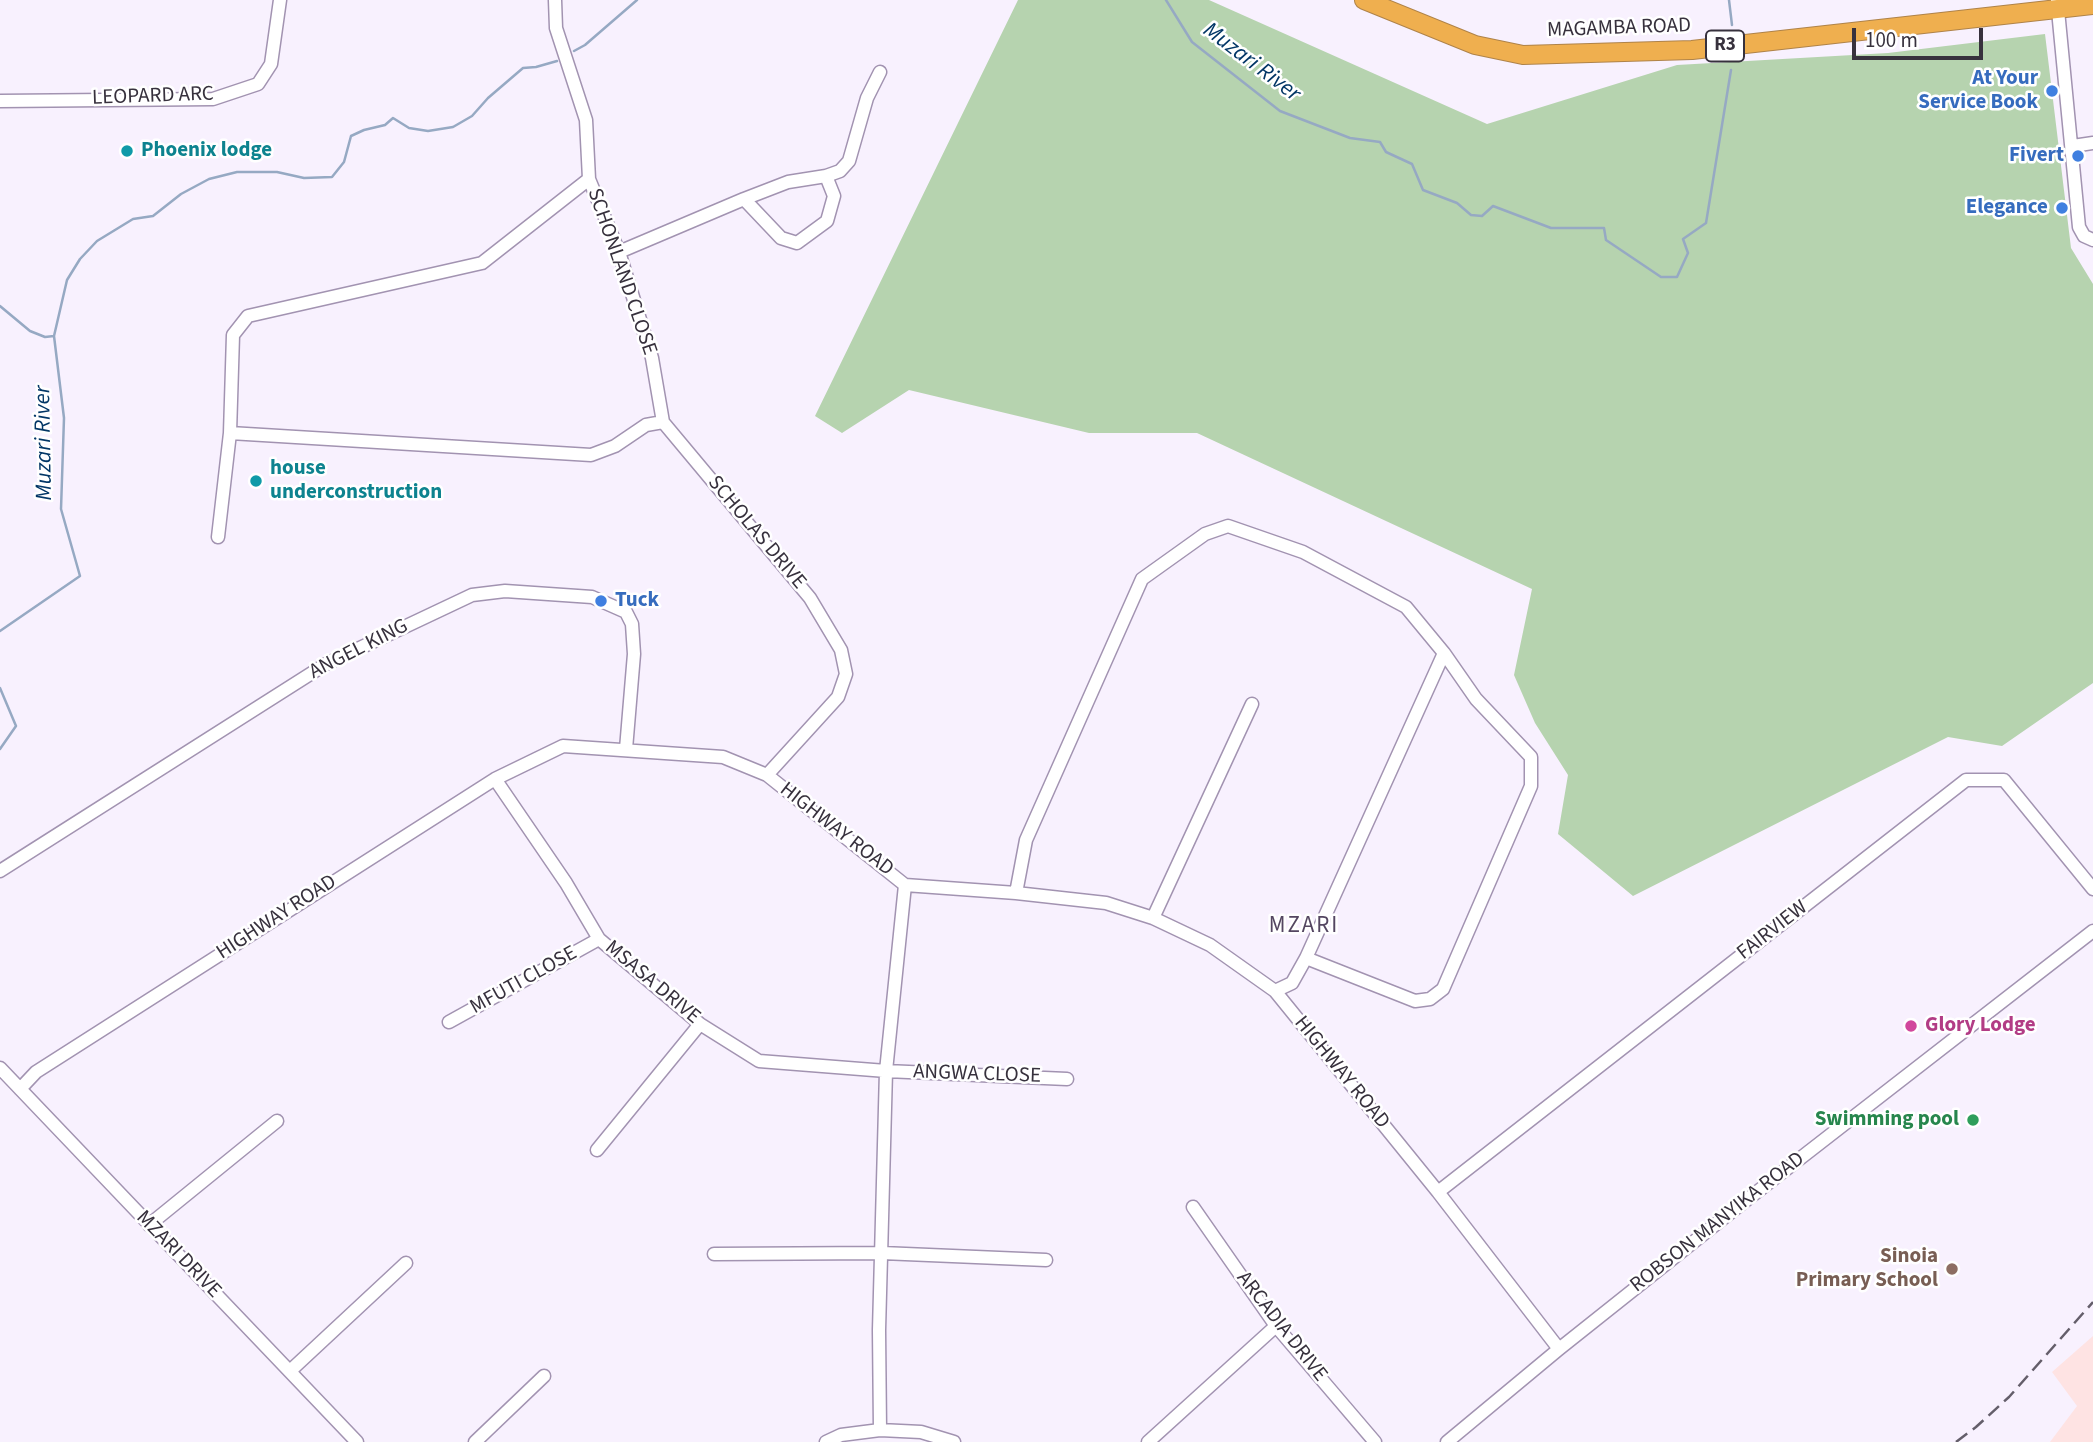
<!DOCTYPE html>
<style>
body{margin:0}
#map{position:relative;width:2093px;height:1442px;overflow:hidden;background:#f8f1fe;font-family:"Source Sans 3",sans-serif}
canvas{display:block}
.scale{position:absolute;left:1852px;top:28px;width:131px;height:32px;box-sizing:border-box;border:4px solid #37313d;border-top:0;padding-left:9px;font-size:21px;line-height:24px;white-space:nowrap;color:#37313d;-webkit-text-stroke:5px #fff;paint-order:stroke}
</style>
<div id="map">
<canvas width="2093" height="1442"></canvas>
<div class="scale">100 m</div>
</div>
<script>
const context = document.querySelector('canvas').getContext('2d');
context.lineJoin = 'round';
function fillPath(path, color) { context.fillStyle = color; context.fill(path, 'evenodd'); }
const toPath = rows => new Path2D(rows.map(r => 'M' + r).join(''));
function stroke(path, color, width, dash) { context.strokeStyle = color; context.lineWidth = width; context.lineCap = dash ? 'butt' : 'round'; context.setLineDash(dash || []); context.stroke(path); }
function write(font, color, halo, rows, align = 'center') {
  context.font = font + ' "Source Sans 3",sans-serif'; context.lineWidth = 5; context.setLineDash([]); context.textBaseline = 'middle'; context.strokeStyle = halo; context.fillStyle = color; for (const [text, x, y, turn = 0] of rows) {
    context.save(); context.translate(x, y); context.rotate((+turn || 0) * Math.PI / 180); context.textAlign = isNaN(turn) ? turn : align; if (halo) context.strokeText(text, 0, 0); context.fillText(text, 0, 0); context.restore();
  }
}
const industrial = toPath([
 [2093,1336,2093,1442,2050,1442,2077,1406,2052,1372]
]);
const green = toPath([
 [1018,0,1209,0,1487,124,1677,65,1888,53,2045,34,2071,248,2093,284,2093,683,2002,746,1948,737,1633,896,1558,834,1568,775,1535,723,1514,675,1532,589,1197,433,1089,433,909,390,842,433,815,416]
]);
const stream = toPath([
 [1166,0,1192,42,1280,111,1350,138,1380,142,1386,152,1412,164,1423,190,1457,203,1471,215,1482,216,1493,206,1551,228,1604,228,1606,240,1661,277,1677,277,1688,253,1683,239,1706,223,1731,70],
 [1729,0,1732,25],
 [574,51,585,45,637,0],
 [0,306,30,331,45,337,54,336],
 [0,631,80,576,61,509,64,418,54,336,67,280,80,259,97,241,133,219,153,216,181,194,209,179,237,172,277,172,304,178,332,177,344,162,351,136,364,130,385,125,393,118,409,128,428,131,453,127,472,116,488,98,523,68,536,67,557,61],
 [0,688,16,726,0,749]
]);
const minor = toPath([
 [2057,0,2079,227,2084,236,2093,240],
 [0,101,213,99,258,84,271,64,280,0],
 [2073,146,2093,143],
 [826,176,840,171,849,161,867,98,880,72],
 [619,252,744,199,788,182,826,176,834,196,827,221,797,243,781,238,744,199],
 [663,422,810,598,841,650,846,674,838,697,767,775],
 [230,433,233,335,248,316,482,263,589,179],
 [218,537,230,433,591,455,615,446,646,425,663,422,652,358,619,252,589,179,586,120,556,28,555,0],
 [495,779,566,883,599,939,700,1024,759,1061,886,1071,1067,1079],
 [0,871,326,664,472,595,505,591,592,597,626,612,632,624,634,654,626,749],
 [1016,893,1026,840,1142,579,1205,534,1228,526,1303,552,1406,607,1444,653,1306,958,1292,983,1275,991],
 [1153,918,1252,704],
 [1306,958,1415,1001,1430,999,1443,989,1531,786,1531,757,1476,699,1444,653],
 [449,1022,599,939],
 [0,1068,357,1442],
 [20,1089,36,1072,495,779,563,746,723,757,767,775,905,885,1016,893,1106,903,1153,918,1210,945,1275,991,1438,1192,1559,1349],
 [597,1150,700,1024],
 [1438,1192,1966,780,2004,780,2093,889],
 [1193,1207,1276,1326,1375,1442],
 [149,1225,277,1121],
 [714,1254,882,1253,1046,1260],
 [290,1371,406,1263],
 [880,1430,879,1330,886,1071,905,885],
 [475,1442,544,1376],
 [826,1442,841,1435,880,1430,921,1432,954,1442],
 [1148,1442,1276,1326],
 [1447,1442,1559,1349,1735,1209,2093,931]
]);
const highway = toPath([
 [1364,0,1475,45,1523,55,1692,50,2093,5]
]);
const rail = toPath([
 [1956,1442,1976,1427,2009,1397,2093,1302]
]);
const markers = [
 [2052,91,7,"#3f7fe0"],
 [127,151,7,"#0f9aa8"],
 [2078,156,7,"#3f7fe0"],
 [2062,208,7,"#3f7fe0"],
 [256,481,7,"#0f9aa8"],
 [601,601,7,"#3f7fe0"],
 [1911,1026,7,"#d1479c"],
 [1973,1120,7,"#2e9e5b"],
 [1952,1269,7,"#8d6e63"]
];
const shields = [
 [1725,46,38]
];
const shieldNames = [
 ["R3",1725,46]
];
const streetNames = [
 ["MAGAMBA ROAD",1619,29,-2],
 ["LEOPARD ARC",153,97,-2],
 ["SCHONLAND CLOSE",621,272,71],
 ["SCHOLAS DRIVE",756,533,50],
 ["ANGEL KING",359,650,-27],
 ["HIGHWAY ROAD",836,830,38],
 ["HIGHWAY ROAD",277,918,-33],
 ["FAIRVIEW",1773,931,-38],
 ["MFUTI CLOSE",524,981,-29],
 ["MSASA DRIVE",652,983,40],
 ["HIGHWAY ROAD",1341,1073,51],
 ["ANGWA CLOSE",977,1075,2],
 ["ROBSON MANYIKA ROAD",1718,1223,-38],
 ["MZARI DRIVE",178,1255,46],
 ["ARCADIA DRIVE",1281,1327,52]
];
const shopNames = [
 ["At Your",2038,79],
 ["Service Book",2038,103],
 ["Fivert",2064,156],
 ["Elegance",2048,208],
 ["Tuck",615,601,"left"]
];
const cultureNames = [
 ["Phoenix lodge",141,151],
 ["house",270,469],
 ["underconstruction",270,493]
];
const hotelNames = [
 ["Glory Lodge",1925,1026]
];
const leisureNames = [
 ["Swimming pool",1959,1120]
];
const educationNames = [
 ["Sinoia",1938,1257],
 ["Primary School",1938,1281]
];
const waterNames = [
 ["Muzari River",1251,63,37],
 ["Muzari River",45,443,-91]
];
const neighbourhoodNames = [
 ["MZARI",1304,927]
];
fillPath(industrial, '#fee3e3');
fillPath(green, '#b6d3af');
stroke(stream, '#96a9c3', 2.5);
stroke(minor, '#a293b1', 15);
stroke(highway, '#af8349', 20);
stroke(minor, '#fff', 12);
stroke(highway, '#efaf4f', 18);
stroke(rail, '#645e6a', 2.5, [14, 7]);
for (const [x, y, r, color] of markers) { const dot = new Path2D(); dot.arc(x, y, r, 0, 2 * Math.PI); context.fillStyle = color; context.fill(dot); stroke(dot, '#fff', 2.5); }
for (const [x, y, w] of shields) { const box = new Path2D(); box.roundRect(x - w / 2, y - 15.5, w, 31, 5); context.fillStyle = '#fff'; context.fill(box); stroke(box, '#37313d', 2); }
write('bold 19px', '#37313d', null, shieldNames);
write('21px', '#37313d', '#fff', streetNames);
write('bold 21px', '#366cbe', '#fff', shopNames, 'right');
write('bold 21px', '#0d838f', '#fff', cultureNames, 'left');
write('bold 21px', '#b23c85', '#fff', hotelNames, 'left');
write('bold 21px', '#27864d', '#fff', leisureNames, 'right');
write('bold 21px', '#785e54', '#fff', educationNames, 'right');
write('italic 23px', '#023666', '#fff', waterNames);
context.letterSpacing = '2px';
write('23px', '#544661', '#fff', neighbourhoodNames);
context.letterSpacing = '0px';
</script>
